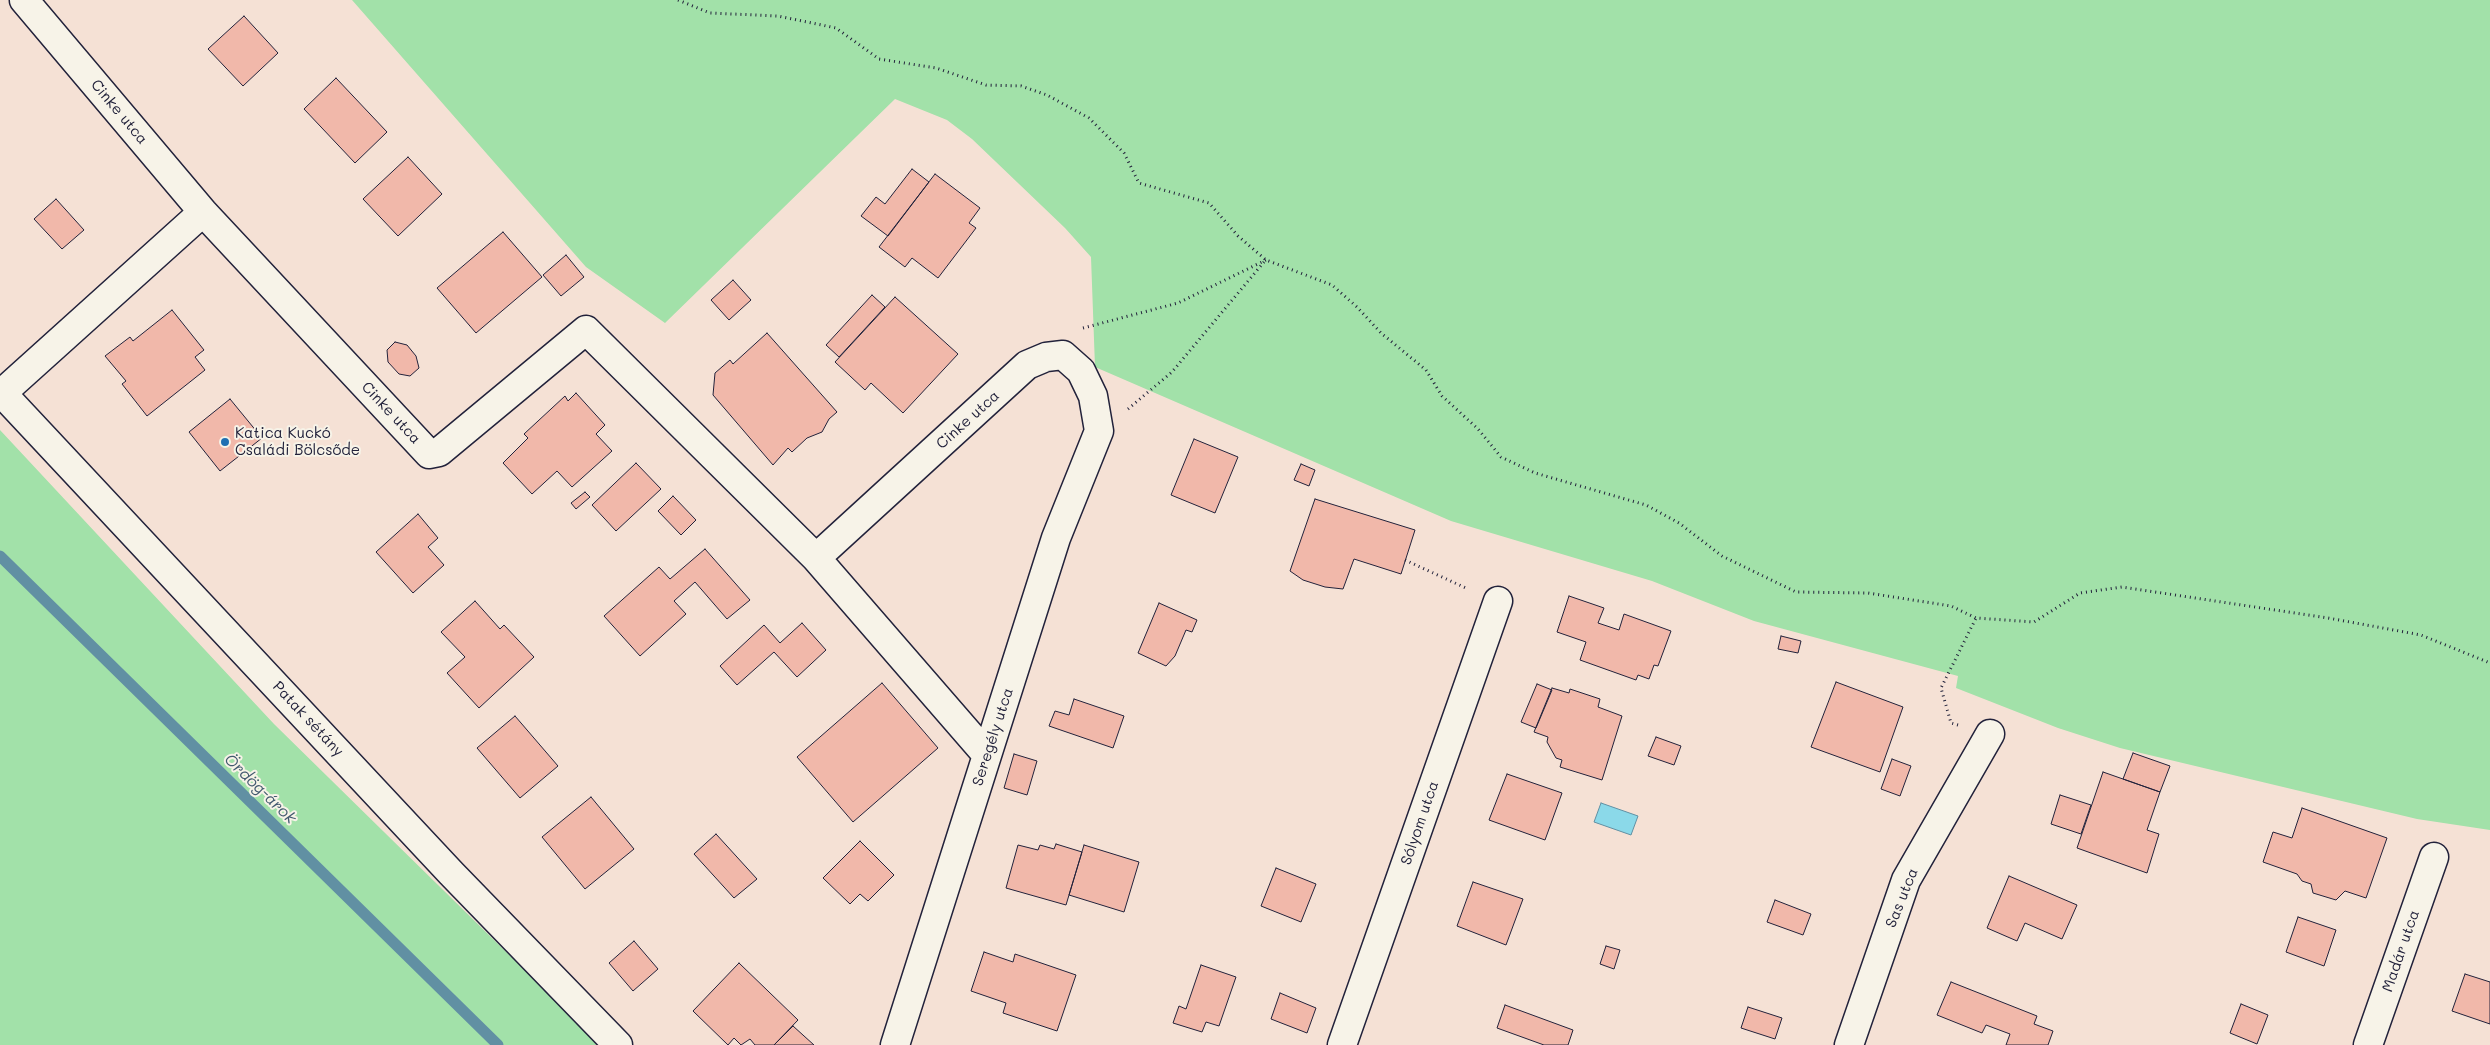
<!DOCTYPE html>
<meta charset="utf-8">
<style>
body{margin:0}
canvas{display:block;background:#f5e1d5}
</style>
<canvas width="2490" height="1045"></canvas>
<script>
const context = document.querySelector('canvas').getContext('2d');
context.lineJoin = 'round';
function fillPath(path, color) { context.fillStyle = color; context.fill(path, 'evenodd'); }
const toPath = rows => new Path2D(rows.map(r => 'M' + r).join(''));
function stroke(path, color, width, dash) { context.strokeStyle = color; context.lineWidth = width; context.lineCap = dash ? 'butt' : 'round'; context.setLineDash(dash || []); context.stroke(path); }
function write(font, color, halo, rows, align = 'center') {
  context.font = font + ' Mali,sans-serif'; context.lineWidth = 4; context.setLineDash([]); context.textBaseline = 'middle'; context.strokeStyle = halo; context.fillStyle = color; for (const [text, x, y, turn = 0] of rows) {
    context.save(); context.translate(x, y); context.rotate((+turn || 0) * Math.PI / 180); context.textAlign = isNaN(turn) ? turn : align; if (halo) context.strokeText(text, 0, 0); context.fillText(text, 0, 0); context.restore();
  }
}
const green = toPath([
 [352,0,2490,0,2490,830,2417,819,2120,748,2058,728,1956,688,1958,676,1754,621,1652,581,1451,521,1095,367,1091,257,1065,228,972,139,947,120,895,99,665,323,586,267],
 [0,430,274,724,601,1045,0,1045]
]);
const water = toPath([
 [1601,803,1638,816,1631,835,1594,822,1601,803]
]);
const stream = toPath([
 [0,556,498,1045]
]);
const building = toPath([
 [244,16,278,53,243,86,208,49,244,16],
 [336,78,387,132,355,163,304,109,336,78],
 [408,157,442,194,398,236,363,199,408,157],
 [912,169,929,182,888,236,861,216,876,197,885,204,912,169],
 [935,174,980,208,969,223,976,228,938,278,912,258,905,267,879,247,935,174],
 [56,199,84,230,62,249,34,219,56,199],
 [503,232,542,277,476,333,437,288,503,232],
 [566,255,584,277,561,296,543,275,566,255],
 [733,280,751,300,729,320,711,300,733,280],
 [872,295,885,307,839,357,826,345,872,295],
 [895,297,958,354,903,413,871,383,865,390,835,362,895,297],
 [172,310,204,350,195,357,205,370,147,416,122,384,126,381,105,356,130,337,133,341,172,310],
 [767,333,837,412,829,419,822,432,807,438,792,452,788,448,773,465,713,395,715,373,730,360,733,364,767,333],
 [395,342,407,345,416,356,419,368,410,376,399,374,388,362,387,350,395,342],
 [576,393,605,425,596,434,612,451,572,487,557,471,532,494,503,463,528,438,524,434,565,396,568,401,576,393],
 [230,399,262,438,220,471,189,432,230,399],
 [1194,439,1238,457,1215,513,1171,495,1194,439],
 [636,463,661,489,616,531,592,505,636,463],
 [1301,464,1315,470,1309,486,1294,480,1301,464],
 [585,492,590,497,576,509,571,503,585,492],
 [673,496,696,520,681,535,658,511,673,496],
 [1315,499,1415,530,1401,574,1354,559,1343,589,1325,587,1303,580,1290,571,1315,499],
 [418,514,438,538,428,547,444,565,413,593,376,552,418,514],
 [705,549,750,600,727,619,695,582,674,601,686,614,640,656,604,616,659,567,670,579,705,549],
 [1569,596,1604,608,1598,623,1619,630,1624,614,1671,631,1658,666,1654,665,1649,679,1638,675,1636,680,1580,660,1586,642,1557,632,1569,596],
 [475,601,500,629,504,625,534,657,479,708,447,673,465,657,441,632,475,601],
 [1159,603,1197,620,1192,632,1186,630,1175,656,1166,666,1138,653,1159,603],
 [802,623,826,650,797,677,774,652,737,685,720,666,764,625,780,643,802,623],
 [1781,636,1801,641,1798,653,1778,649,1781,636],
 [1836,682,1903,707,1880,772,1811,747,1836,682],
 [882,683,938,748,853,822,797,757,882,683],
 [1537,684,1552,690,1536,728,1521,722,1537,684],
 [1552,688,1569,693,1570,689,1600,699,1598,707,1622,716,1602,780,1560,767,1562,760,1556,758,1547,742,1548,737,1534,732,1552,688],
 [1074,699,1124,716,1113,748,1049,726,1055,711,1069,715,1074,699],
 [515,716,558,766,520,798,477,748,515,716],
 [1656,737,1681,746,1674,765,1648,756,1656,737],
 [2133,753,2170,766,2160,792,2123,779,2133,753],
 [1014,754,1037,761,1027,795,1004,788,1014,754],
 [1892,759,1911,766,1900,796,1881,789,1892,759],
 [2103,772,2160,792,2147,830,2159,834,2147,873,2077,848,2103,772],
 [1507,774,1562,793,1545,840,1489,820,1507,774],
 [2060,795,2091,805,2081,834,2051,824,2060,795],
 [591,797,634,849,585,889,542,837,591,797],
 [2302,808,2387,838,2366,898,2345,891,2336,900,2313,893,2311,884,2302,881,2297,874,2263,862,2273,832,2292,838,2302,808],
 [716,834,757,879,734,898,694,854,716,834],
 [860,841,894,875,868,901,860,894,850,904,823,878,860,841],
 [1056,844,1082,852,1066,905,1006,888,1018,845,1038,850,1040,845,1054,849,1056,844],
 [1084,845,1139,862,1124,912,1069,895,1084,845],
 [1276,868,1316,884,1301,922,1261,906,1276,868],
 [2009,876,2077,905,2062,939,2025,923,2017,941,1987,928,2009,876],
 [1473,882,1523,899,1506,945,1457,926,1473,882],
 [1775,900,1811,914,1803,935,1767,922,1775,900],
 [2298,917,2336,930,2324,966,2286,952,2298,917],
 [634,941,658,969,633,991,609,963,634,941],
 [1606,946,1620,950,1614,969,1600,964,1606,946],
 [984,952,1013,962,1015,954,1076,975,1057,1031,1003,1013,1006,1003,971,991,984,952],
 [739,963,798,1020,774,1045,755,1045,750,1039,741,1045,734,1038,728,1045,693,1011,739,963],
 [1201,965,1236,977,1219,1026,1206,1022,1202,1032,1173,1023,1179,1006,1186,1009,1201,965],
 [2465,974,2490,982,2490,1024,2452,1011,2465,974],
 [1951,982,2037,1016,2034,1024,2053,1031,2048,1045,2006,1045,2010,1034,1986,1025,1982,1033,1937,1015,1951,982],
 [1280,993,1316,1008,1307,1033,1271,1019,1280,993],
 [2241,1004,2268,1015,2257,1044,2230,1033,2241,1004],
 [1505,1005,1573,1030,1568,1045,1544,1045,1497,1028,1505,1005],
 [1748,1007,1782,1018,1775,1039,1741,1028,1748,1007],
 [793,1026,814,1045,774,1045,793,1026]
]);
const path = toPath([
 [678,0,710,13,778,16,836,28,879,59,936,68,986,85,1021,86,1047,95,1089,118,1124,153,1139,183,1209,203,1238,236,1266,260,1332,285,1357,307,1381,333,1426,370,1442,396,1478,429,1501,457,1535,473,1646,505,1679,523,1722,556,1796,592,1868,593,1951,606,1976,618,2034,622,2080,593,2122,587,2328,618,2421,635,2490,663],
 [1083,328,1178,303,1266,260],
 [1128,409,1172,372,1264,262],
 [1405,560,1468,589],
 [1958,725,1951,723,1941,688,1976,618]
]);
const minor = toPath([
 [24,0,203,212,429,454,439,452,586,330,816,558,987,755],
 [0,391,451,873,618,1045],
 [2,393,203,212],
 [816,558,1027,365,1046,357,1063,355,1081,371,1093,396,1099,431,1056,538,895,1045],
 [1342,1045,1498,601],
 [1849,1045,1906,880,1990,734],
 [2368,1045,2434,857]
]);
const markers = [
 [225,442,5,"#1f6fb2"]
];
const streetNames = [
 ["Cinke utca",119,112,50],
 ["Cinke utca",391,413,47],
 ["Cinke utca",968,420,-42],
 ["Patak sétány",308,719,47],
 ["Seregély utca",993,737,-72],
 ["Sólyom utca",1420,823,-71],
 ["Sas utca",1902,898,-68],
 ["Madár utca",2401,951,-71]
];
const poiNames = [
 ["Katica Kuckó",235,433],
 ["Családi Bölcsőde",235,450]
];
const waterNames = [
 ["Ördög-árok",260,789,44]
];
fillPath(green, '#a2e1a9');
fillPath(water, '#8bd9e9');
stroke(water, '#6190a3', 1);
stroke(stream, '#6190a3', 11);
fillPath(building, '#f1b8aa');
stroke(building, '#22223b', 1);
stroke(minor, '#22223b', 31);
stroke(path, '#22223b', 3, [1, 4]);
stroke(minor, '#f7f3e8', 28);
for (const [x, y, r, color] of markers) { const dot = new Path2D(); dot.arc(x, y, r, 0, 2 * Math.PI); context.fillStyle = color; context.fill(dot); stroke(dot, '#f7f3e8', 2); }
write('15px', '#22223b', '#f7f3e8', streetNames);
write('15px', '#22223b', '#f7f3e8', poiNames, 'left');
write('italic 16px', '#42596f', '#f7f3e8', waterNames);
</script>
